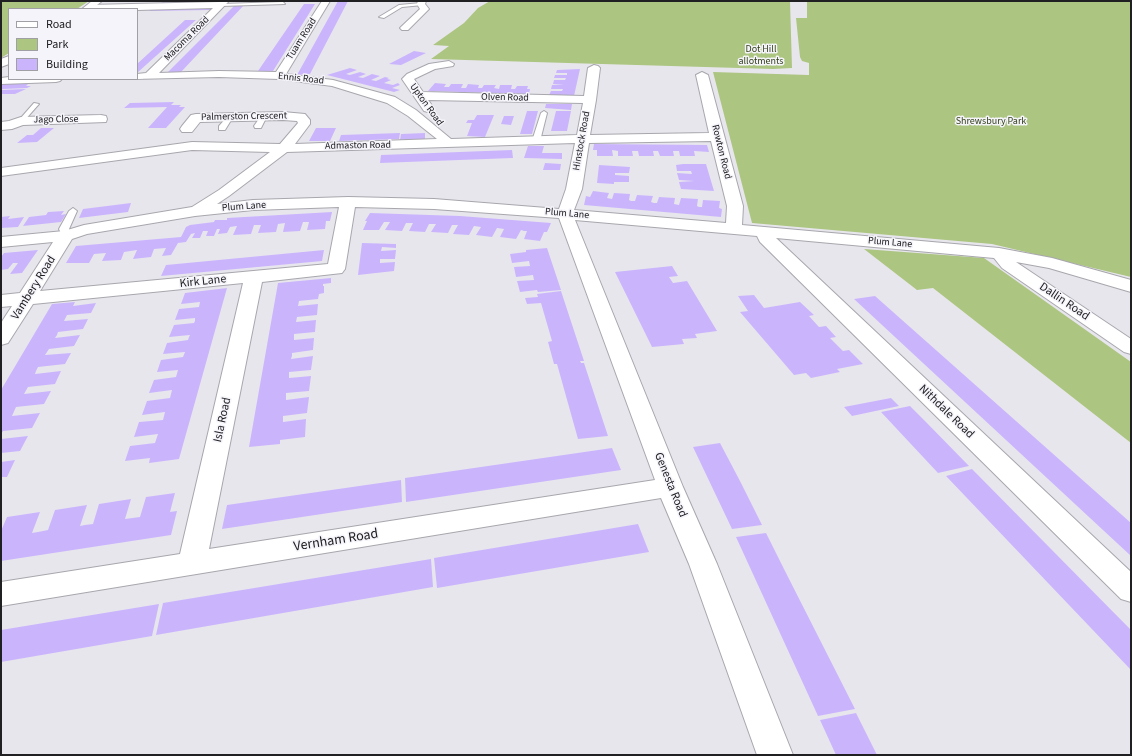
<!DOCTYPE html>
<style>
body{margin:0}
#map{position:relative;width:1132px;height:756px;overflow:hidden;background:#e8e6ed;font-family:"Source Sans 3",sans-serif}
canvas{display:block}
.frame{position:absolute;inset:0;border:2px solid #202022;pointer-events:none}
.legend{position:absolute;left:8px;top:8px;width:130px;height:72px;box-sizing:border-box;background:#f5f4fa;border:1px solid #a09fa4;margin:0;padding:5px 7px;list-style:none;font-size:12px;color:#202022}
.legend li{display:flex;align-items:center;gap:8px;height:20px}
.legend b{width:20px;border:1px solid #a09fa4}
</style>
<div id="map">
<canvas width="1132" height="756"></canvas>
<div class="frame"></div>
<ul class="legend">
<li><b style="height:5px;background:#fff"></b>Road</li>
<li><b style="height:11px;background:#acc681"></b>Park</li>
<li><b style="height:11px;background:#cab5fd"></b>Building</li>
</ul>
</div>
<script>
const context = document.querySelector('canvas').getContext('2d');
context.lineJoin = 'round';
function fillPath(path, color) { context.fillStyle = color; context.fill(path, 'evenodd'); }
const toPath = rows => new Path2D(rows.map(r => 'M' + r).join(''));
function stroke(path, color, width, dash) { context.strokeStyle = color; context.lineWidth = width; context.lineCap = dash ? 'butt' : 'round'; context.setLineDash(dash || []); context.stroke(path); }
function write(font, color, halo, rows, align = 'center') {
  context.font = font + ' "Source Sans 3",sans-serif'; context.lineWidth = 3; context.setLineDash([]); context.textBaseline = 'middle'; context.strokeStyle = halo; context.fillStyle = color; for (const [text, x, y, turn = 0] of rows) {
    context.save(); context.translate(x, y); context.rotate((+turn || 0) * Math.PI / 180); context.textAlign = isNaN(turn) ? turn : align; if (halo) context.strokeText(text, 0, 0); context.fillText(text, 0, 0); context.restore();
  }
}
const green = toPath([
 [1,1,89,1,77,9,9,9,9,53,1,58],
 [490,1,790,1,792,68,773,69,431,59,449,46,433,45,464,23,478,8],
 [807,1,1131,1,1131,277,992,244,752,223,713,72,809,75,809,63,802,61,800,57,796,18,807,18],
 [864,249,984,258,1131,362,1131,443,933,288,917,290]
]);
const building = toPath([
 [164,1,208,1,208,2,161,3],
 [338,1,348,1,310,74,297,75],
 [245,4,181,72,168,72,235,5],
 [304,4,315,4,273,71,258,71],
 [212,7,210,10,149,11,152,9],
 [185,20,196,20,137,73,137,64],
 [414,51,426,53,401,65,389,64],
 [350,68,357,70,346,74,350,75,360,72,366,74,358,77,363,78,372,74,380,76,371,80,376,81,385,77,389,78,387,79,391,80,384,83,393,85,398,83,400,85,392,88,400,90,394,92,327,75],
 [580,69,574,96,549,95,551,91,562,91,563,89,551,89,552,85,564,85,553,84,554,80,565,80,566,78,554,78,555,75,567,75,567,73,556,73,557,70],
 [11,83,9,84,28,84,26,86,31,86,27,88,3,89,1,90,26,89,15,94,1,94,1,84],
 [435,83,446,84,444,87,449,87,451,84,463,84,461,88,466,88,468,84,479,85,478,88,482,88,484,85,496,85,494,88,499,89,500,85,512,85,511,89,515,89,517,86,528,86,527,89,530,89,529,94,428,91],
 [174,102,171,105,181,105,179,107,185,107,166,128,148,128,167,107,124,108,130,103],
 [546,104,572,104,571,110,545,108],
 [527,111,538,111,532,134,520,134],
 [556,111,571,111,567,131,551,131],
 [477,115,494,115,485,137,467,136,472,123,466,123,468,120,474,120],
 [504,116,514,116,511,125,501,124],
 [41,128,54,128,37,142,17,143,27,135,33,135],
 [316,128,336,128,330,141,309,141],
 [400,133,399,139,339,141,341,135],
 [425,133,425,139,400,140,401,134],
 [594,144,707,145,709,152,694,151,695,156,680,156,679,151,673,151,674,156,660,156,658,151,653,151,654,156,639,156,638,151,632,151,633,156,618,156,618,151,612,150,613,156,597,156,597,150,593,150],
 [528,146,544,146,542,153,562,153,562,159,524,158],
 [512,150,513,158,380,163,381,155],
 [545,163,561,164,560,170,543,170],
 [683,164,706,164,714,191,681,189,679,182,694,181,679,180,677,173,692,174,691,171,677,171,676,165],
 [599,165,630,167,629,173,615,173,615,175,629,176,629,182,614,182,614,184,597,183],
 [593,191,609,193,607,198,612,199,614,193,630,194,629,200,631,201,635,201,637,195,653,196,651,202,654,203,657,203,659,197,675,198,674,204,679,205,681,198,698,199,697,206,699,207,702,207,703,200,720,201,719,208,722,209,721,217,584,205,586,196,590,197],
 [131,203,128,212,79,218,83,209],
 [64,211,61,215,66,214,61,222,23,226,29,217,46,215,48,212],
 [332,212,330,221,326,221,325,229,307,230,309,222,303,222,300,231,283,232,285,223,278,224,276,232,258,233,261,225,254,225,251,234,233,235,237,226,230,227,227,233,218,234,220,229,217,229,214,236,206,236,208,231,203,231,200,238,192,238,195,233,191,234,186,242,178,243,171,255,162,256,166,248,154,249,151,257,133,259,137,250,124,252,121,260,102,261,106,253,94,254,89,263,66,263,76,246,181,237,186,227,190,225,214,222,215,220,227,220,227,218],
 [370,213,460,216,551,223,547,232,544,232,540,241,524,239,527,231,524,231,521,230,516,239,500,237,504,229,497,228,492,237,476,235,481,227,474,226,469,235,453,234,458,225,452,225,448,233,431,232,436,224,429,224,425,232,409,231,413,223,406,223,402,231,385,230,390,222,384,222,379,230,363,230,367,221,365,221],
 [10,216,8,219,24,217,18,227,1,228,1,217],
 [362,243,396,244,396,248,382,247,381,251,396,250,395,259,380,259,380,263,395,262,394,271,358,275],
 [547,248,561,290,538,292,537,290,520,292,517,281,534,280,533,275,516,277,514,267,530,266,529,261,512,263,510,254,526,252,526,250],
 [38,250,22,273,10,274,18,263,13,263,8,269,1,270,1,257,4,253],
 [324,250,322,261,161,276,166,265],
 [672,266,678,276,669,277,673,283,687,281,717,331,695,334,697,338,682,339,684,344,652,347,615,272],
 [331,278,331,283,323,284,323,286,324,286,324,293,319,294,318,299,299,301,298,306,318,304,317,315,297,317,296,322,316,320,315,332,294,334,294,340,314,338,313,350,292,353,292,356,291,359,313,356,311,370,289,372,289,378,311,376,309,391,286,393,286,400,309,397,307,413,283,416,283,422,306,419,305,437,280,440,280,444,249,447,278,283],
 [227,288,179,459,149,463,150,458,125,461,130,446,155,443,158,434,134,437,139,422,163,420,165,412,142,415,147,401,170,398,172,390,149,393,154,380,176,377,178,370,157,372,161,360,183,357,185,352,163,354,167,343,188,340,189,337,190,335,169,337,174,325,194,323,195,321,195,318,175,320,179,309,199,307,200,302,181,304,185,293],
 [561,291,584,361,580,361,581,363,584,363,608,436,578,439,557,364,554,364,548,342,552,341,541,303,527,304,525,298,538,297,537,294],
 [754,295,764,308,800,302,814,315,809,316,819,327,826,326,836,337,830,338,843,351,849,350,863,364,837,369,840,372,811,378,806,373,794,375,740,312,748,311,738,296],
 [875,296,1131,523,1131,556,854,299],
 [75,302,73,306,96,303,91,313,67,315,64,321,88,319,83,329,58,332,57,335,55,338,80,335,74,346,49,349,45,355,71,353,65,364,38,367,36,371,35,374,61,371,55,384,28,387,24,394,51,391,44,404,16,407,12,416,40,413,32,428,3,431,1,434,1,390,52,304],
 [891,398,899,406,852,416,844,407],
 [910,406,924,420,969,466,938,473,881,412],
 [28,436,20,451,1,453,1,439],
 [720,443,740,481,762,525,732,529,693,447],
 [612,448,621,470,406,502,405,478],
 [15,460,7,477,1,477,1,462],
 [972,469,1131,630,1131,670,946,476],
 [401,480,402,502,222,529,227,505],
 [175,493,170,512,177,511,171,535,1,561,1,531,7,517,40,512,32,533,38,532,48,530,55,510,87,505,80,526,85,525,93,524,99,504,131,499,125,519,140,517,146,497],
 [638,524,649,552,437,588,434,558],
 [766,533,785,571,855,709,818,716,736,537],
 [431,559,433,587,156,635,163,603],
 [159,604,152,636,1,662,1,630],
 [856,713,877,755,836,755,820,720]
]);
const service = toPath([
 [283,2,285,4,221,6,219,5,221,4,283,2],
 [421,3,423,5,402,7,384,18,379,17,399,5,421,3],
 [34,103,39,104,23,122,19,122,19,120,34,103],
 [544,111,547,113,540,141,536,143,533,143,532,141,541,113,544,111],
 [264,114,267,116,261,128,255,128,254,126,261,116,264,114],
 [230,115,233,117,225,130,219,130,219,126,228,116,230,115],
 [73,208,77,211,69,229,71,236,69,238,63,238,59,229,69,211,73,208]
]);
const minor = toPath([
 [220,1,229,1,159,73,219,71,276,72,322,1,330,1,286,74,333,80,395,97,416,110,451,139,577,135,583,103,428,100,434,108,432,111,428,112,424,111,402,79,407,74,429,64,449,61,454,64,453,66,435,69,414,79,423,92,584,96,588,68,594,65,598,66,600,68,596,100,590,135,709,133,696,75,702,72,708,75,743,206,742,225,999,248,1052,258,1131,280,1131,292,1049,268,1016,262,1131,339,1131,354,1124,352,1002,268,994,258,776,238,1131,572,1131,602,1121,599,760,242,757,236,575,220,683,487,717,564,793,755,757,755,689,564,661,498,1,606,1,582,180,554,243,283,33,304,8,343,1,345,1,323,12,306,1,307,1,295,20,293,53,242,1,247,1,237,64,231,84,225,192,207,219,190,270,152,192,150,1,176,1,168,192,142,280,144,298,123,297,121,283,120,200,122,192,132,182,132,180,129,182,126,191,115,196,114,283,112,305,114,310,120,310,124,295,144,437,139,408,116,387,103,332,86,279,79,219,77,133,79,137,79,137,74,146,73,213,8,137,10,84,8,88,5,219,2,220,1],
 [711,141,727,206,726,223,574,210,582,189,589,143,711,141],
 [575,143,566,189,559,209,434,199,348,197,253,200,217,204,229,196,287,152,575,143],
 [339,207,328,264,40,291,72,239,87,234,195,216,253,210,339,207],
 [355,207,434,209,559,218,655,480,209,549,262,282,342,273,345,269,355,207],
 [418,1,426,1,425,4,429,9,408,30,402,30,400,28,402,26,420,9,417,4,418,1],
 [9,77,9,79,62,79,60,81,56,82,1,84,1,78,9,77],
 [101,115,106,116,107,119,106,122,23,125,12,129,1,130,1,122,9,121,21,117,101,115]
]);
const tertiary = toPath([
 [92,1,102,1,92,9,82,9,92,1],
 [9,56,9,64,1,67,1,59,9,56]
]);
const farStreetnames = [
 ["Macoma Road",187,39,-45],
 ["Tuam Road",302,39,-58],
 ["Ennis Road",301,79,6],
 ["Olven Road",505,98,1],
 ["Upton Road",426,105,54],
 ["Palmerston Crescent",244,117,-1],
 ["Jago Close",56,120,-1],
 ["Hinstock Road",582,141,-80],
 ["Admaston Road",358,146,-1],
 ["Rowton Road",721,152,76],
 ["Plum Lane",244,207,-4],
 ["Plum Lane",567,214,5],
 ["Plum Lane",890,243,5]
];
const farParknames = [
 ["Dot Hill",761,50],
 ["allotments",761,62],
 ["Shrewsbury Park",991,122]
];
const streetNames = [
 ["Kirk Lane",203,282,-6],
 ["Vambery Road",34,288,-58],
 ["Dallin Road",1064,302,34],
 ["Nithdale Road",946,412,44],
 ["Isla Road",223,420,-78],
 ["Genesta Road",670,485,68]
];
const nearStreetnames = [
 ["Vernham Road",336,541,-9]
];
fillPath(green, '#acc681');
fillPath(building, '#cab5fd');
stroke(service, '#a8a7ad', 2);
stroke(minor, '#a8a7ad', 2);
stroke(tertiary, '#a8a7ad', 2);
fillPath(service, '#fff');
fillPath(minor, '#fff');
fillPath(tertiary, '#fff');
write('10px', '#202022', '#f5f4fa', farStreetnames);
write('10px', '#324019', '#f5f4fa', farParknames);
write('12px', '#202022', '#f5f4fa', streetNames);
write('14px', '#202022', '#f5f4fa', nearStreetnames);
</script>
